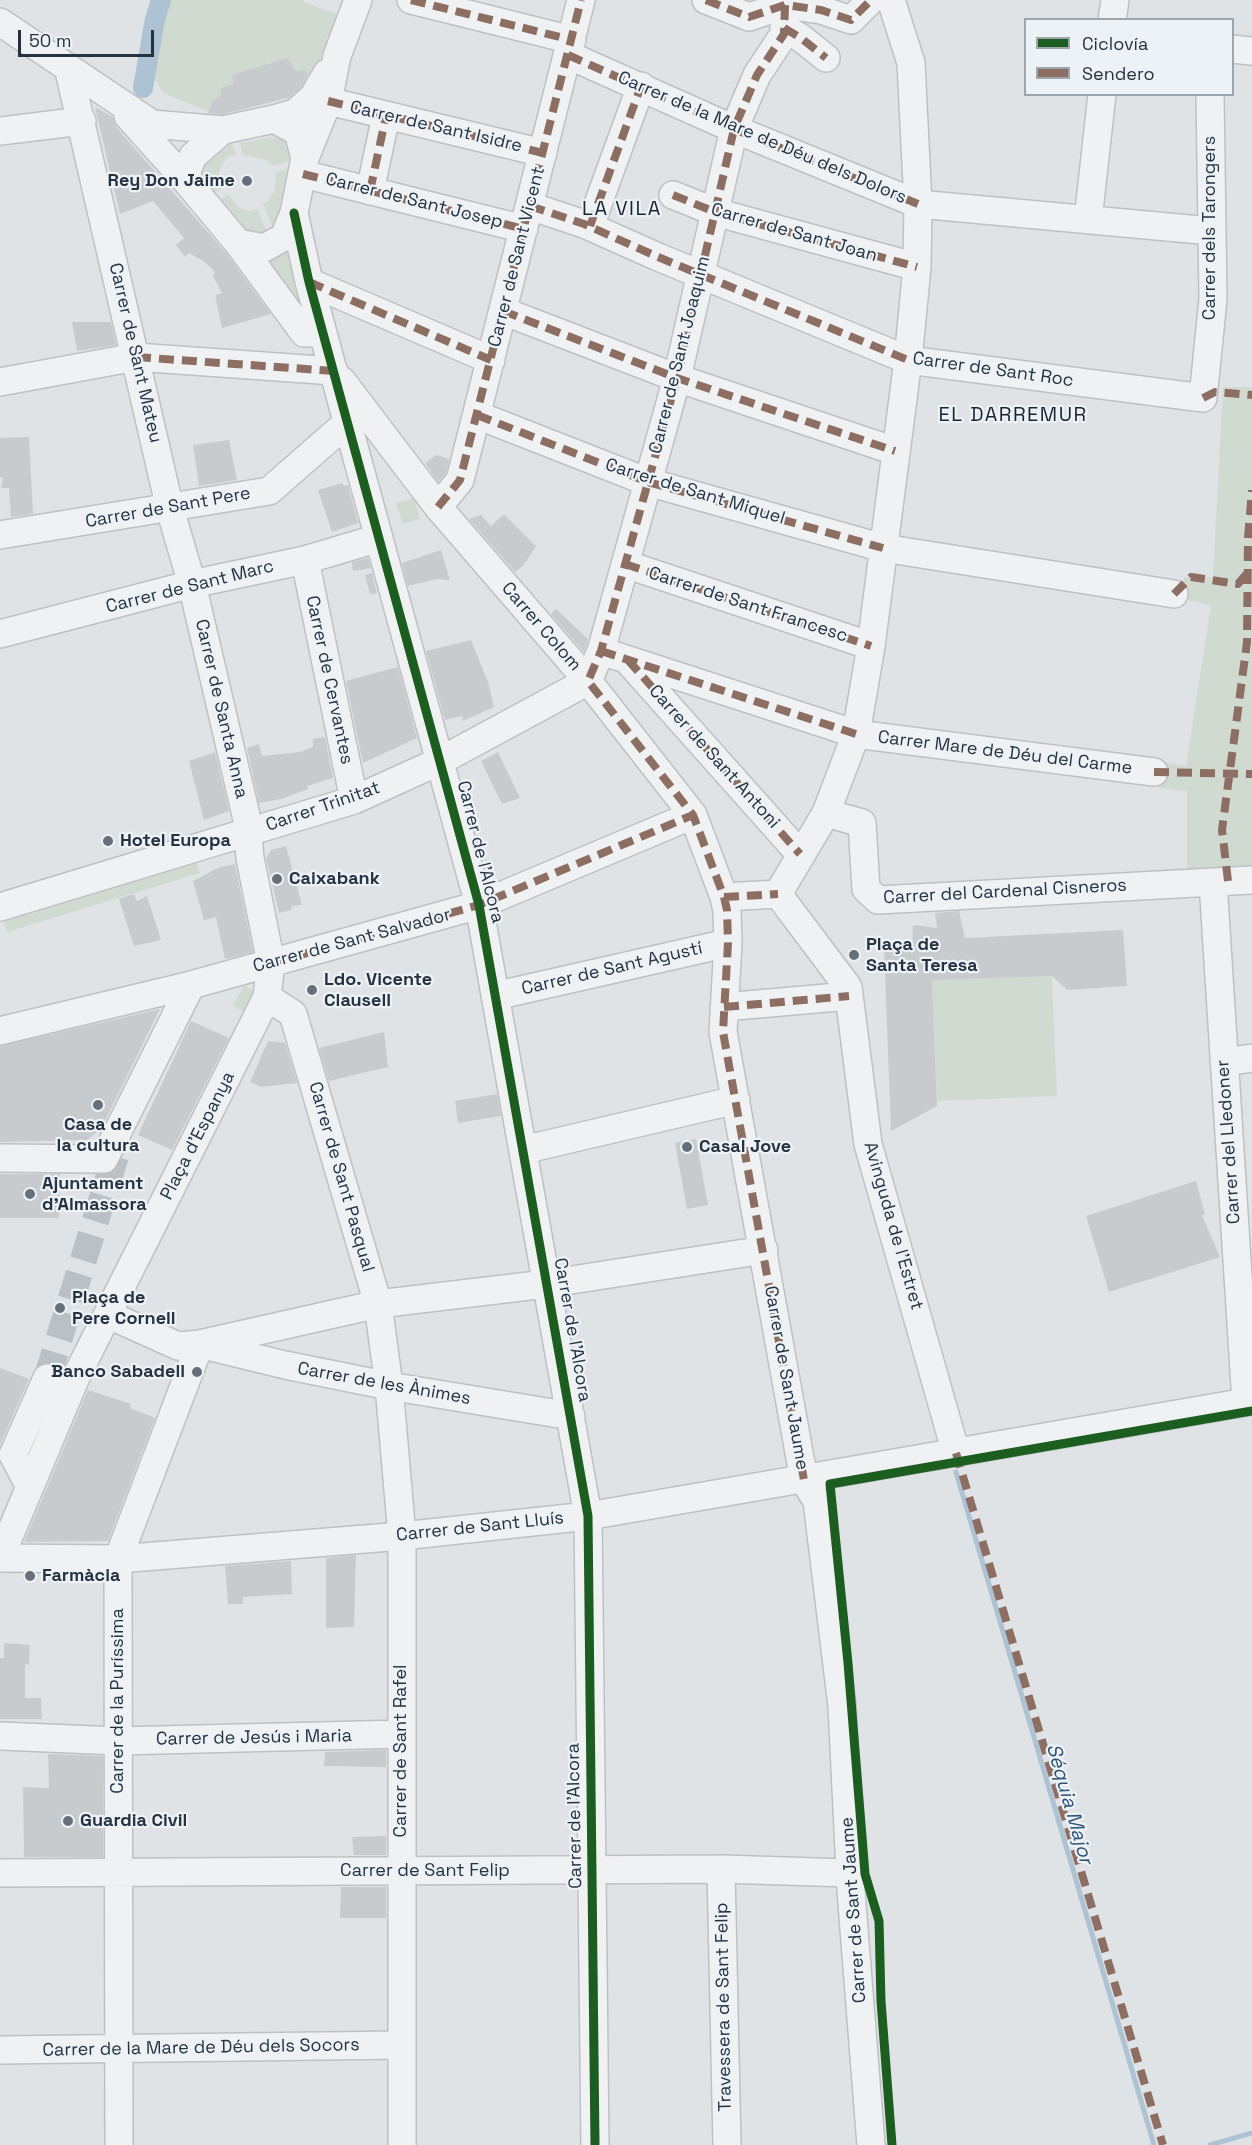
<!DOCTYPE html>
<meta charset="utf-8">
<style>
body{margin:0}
#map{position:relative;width:1252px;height:2145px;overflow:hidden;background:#e0e3e6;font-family:"Space Grotesk",sans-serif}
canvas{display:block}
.legend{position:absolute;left:1024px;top:18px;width:210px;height:78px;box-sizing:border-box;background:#edf2f6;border:2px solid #9da5ad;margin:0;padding:8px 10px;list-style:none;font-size:18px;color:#263240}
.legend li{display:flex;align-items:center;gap:12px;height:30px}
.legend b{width:30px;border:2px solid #9da5ad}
.scale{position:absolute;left:18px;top:30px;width:136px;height:27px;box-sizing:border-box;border:3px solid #263240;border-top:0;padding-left:8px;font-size:18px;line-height:21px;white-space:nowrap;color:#263240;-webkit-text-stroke:4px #edf2f6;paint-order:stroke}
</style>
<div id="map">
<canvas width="1252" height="2145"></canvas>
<ul class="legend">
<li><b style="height:8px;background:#1b5e20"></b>Ciclovía</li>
<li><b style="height:8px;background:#8d6e63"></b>Sendero</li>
</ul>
<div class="scale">50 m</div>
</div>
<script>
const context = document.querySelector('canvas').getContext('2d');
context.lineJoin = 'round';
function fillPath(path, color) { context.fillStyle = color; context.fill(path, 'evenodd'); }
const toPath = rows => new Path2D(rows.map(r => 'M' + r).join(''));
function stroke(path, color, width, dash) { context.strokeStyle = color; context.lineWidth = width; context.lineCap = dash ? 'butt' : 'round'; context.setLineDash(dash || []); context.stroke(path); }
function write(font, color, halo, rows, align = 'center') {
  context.font = font + ' "Space Grotesk",sans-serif'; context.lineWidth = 4.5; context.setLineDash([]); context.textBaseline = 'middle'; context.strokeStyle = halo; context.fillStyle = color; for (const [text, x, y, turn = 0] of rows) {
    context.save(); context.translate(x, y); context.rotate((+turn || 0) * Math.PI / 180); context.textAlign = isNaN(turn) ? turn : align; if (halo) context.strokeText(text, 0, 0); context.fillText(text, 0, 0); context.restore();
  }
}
const green = toPath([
 [166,0,300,0,338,15,307,93,219,116,163,93,150,71,158,50,157,26],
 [271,137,281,139,287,145,292,160,274,166,264,159,243,155,240,143],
 [232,144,236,155,228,157,221,166,218,177,222,188,211,195,199,175,200,168,221,147],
 [292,168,278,222,273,228,263,204,269,200,275,189,276,172],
 [228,195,239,208,250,211,257,209,267,232,259,235,247,232,217,201],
 [294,244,312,330,252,258],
 [1223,387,1252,387,1252,868,1187,869,1187,791,1158,788,1160,761,1186,766,1211,605,1183,599,1184,577,1213,577],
 [414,498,420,519,403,524,396,503],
 [196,860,200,873,7,932,3,919],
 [1052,976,1057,1096,937,1101,932,980],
 [244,985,257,992,247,1014,233,1005]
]);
const stream = toPath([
 [956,1472,1154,2145],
 [1210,2145,1252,2133]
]);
const canal = toPath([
 [143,88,155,19,161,0]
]);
const building = toPath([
 [287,58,296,71,304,70,308,74,301,87,288,98,222,114,208,113,213,100,222,95,220,88,234,84,232,75],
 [95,107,113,117,116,127,226,253,271,314,222,328,215,295,222,293,213,276,215,272,205,262,189,253,185,257,176,245,184,238,153,201,120,214],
 [72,322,111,322,116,345,77,351],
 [29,437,33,514,11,517,9,488,1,488,3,478,0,477,0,438],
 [229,440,237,480,199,486,193,445],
 [436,455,449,459,446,473,438,482,425,463],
 [342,483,344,486,348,485,358,523,332,532,318,490],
 [504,514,536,546,523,566,515,572,469,519,481,515,491,526],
 [441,550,450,580,437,579,408,586,402,563],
 [368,558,371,568,353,571,352,562],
 [372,573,377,593,370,594,365,575],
 [556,609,588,639,584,652,551,614],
 [471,640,488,682,494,707,463,721,462,716,445,720,426,651],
 [398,667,417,738,363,763,346,681],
 [325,737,333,778,307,786,308,789,281,799,259,803,247,748,259,744,262,756,300,752,313,747,313,739],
 [215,752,229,811,204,820,189,761],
 [498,752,520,798,502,804,481,761],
 [286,846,302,905,292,906,291,910,279,913,266,858,271,850],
 [235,864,253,952,225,959,216,917,204,920,193,881,220,867],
 [134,894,137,901,147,896,161,940,134,946,119,899],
 [959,911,965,938,1123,930,1127,986,1067,990,1052,976,932,980,937,1106,891,1131,884,947,912,947,913,925,937,928,935,913],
 [160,1009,101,1129,87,1140,0,1142,0,1046],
 [191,1021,229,1038,172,1150,138,1135],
 [384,1032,388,1067,329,1081,319,1048],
 [268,1041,285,1043,297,1083,261,1087,250,1082],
 [497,1094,501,1116,458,1123,455,1101],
 [696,1139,708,1205,687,1209,675,1143],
 [0,1174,60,1174,59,1218,0,1218],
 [1196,1181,1205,1214,1202,1215,1220,1257,1109,1292,1086,1216],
 [0,1368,29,1379,0,1445],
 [88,1390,131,1404,130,1408,155,1418,108,1541,24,1542],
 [356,1555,354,1627,326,1628,326,1558],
 [291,1561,292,1594,243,1597,243,1604,228,1604,225,1566],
 [4,1643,30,1645,29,1665,25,1664,25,1698,41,1698,42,1719,0,1719,0,1658,4,1658],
 [386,1750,386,1767,324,1766,325,1752],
 [48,1754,103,1756,103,1857,24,1857,23,1787,49,1788],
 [386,1836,386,1855,354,1855,352,1837],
 [341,1887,386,1887,386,1918,340,1918]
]);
const minorTunnel = toPath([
 [47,1378,121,1138]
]);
const minor = toPath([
 [411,0,572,40],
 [706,0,749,17,785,5,821,10,851,20,871,0],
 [891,0,911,63,918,204,917,267,908,360,871,646,856,734,826,813,778,894,848,987,868,1144,956,1453],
 [1112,20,1115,0],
 [0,22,152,124,223,130,274,119,298,132,305,158,294,213,284,237,264,248,238,243,188,183,187,171,193,156,223,130],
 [784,28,801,38,826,58],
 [1232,49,1252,51],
 [568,55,734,129,918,204,1211,231],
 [328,101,543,153],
 [128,116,188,183],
 [274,119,295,113,313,97,327,73],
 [0,131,82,121],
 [305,158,328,101,337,56,358,0],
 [303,174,524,229],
 [370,191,386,116],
 [673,195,715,212,917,267],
 [530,206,584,224,658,257,908,360,1203,398,1213,299,1210,94],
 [294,213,309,282,479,905,588,1516,595,2145],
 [1088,220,1102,94],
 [590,226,641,86],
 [238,243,304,333,323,333],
 [309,282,491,360],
 [503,311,677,378,895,451],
 [342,381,438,507,588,681,693,815,724,897,727,910,728,943,723,1032,804,1480,817,1501,842,1706,851,1891,871,2145],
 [0,382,136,357,334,371],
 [477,415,648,482,883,548,1174,594],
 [438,507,460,480,581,0],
 [0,535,269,491,348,422],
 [305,560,354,800],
 [625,564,871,646],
 [0,634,192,584,305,560,379,538],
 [601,651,856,734,1154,772],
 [628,661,800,854],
 [588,681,601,651,677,378,734,129,757,75,784,34,785,5],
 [826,813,862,823,866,889,878,900,1252,880],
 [1213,882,1246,1402],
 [724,897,778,894],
 [0,907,354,800,440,761,588,681],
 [495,996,728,943],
 [267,997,293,1014,378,1304,389,1386,402,1536,402,2145],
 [724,1007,849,996],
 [0,1031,191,985,479,905,693,815],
 [1224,1062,1252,1058],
 [523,1150,736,1100],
 [0,1158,104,1159,191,985],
 [109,1315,178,1346,200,1344,378,1304,546,1284,764,1250],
 [207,1346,285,1365,389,1386,571,1416],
 [30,1487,13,1455,47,1378],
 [0,1558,76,1377,267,997,271,963,250,858,247,820,242,798,192,584,170,509,68,67],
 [0,1558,118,1559,402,1536,588,1516,1252,1401],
 [0,1736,118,1741,401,1734],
 [721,1869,727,2145],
 [0,1873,721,1869,849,1873],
 [0,2050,402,2045],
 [119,2145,118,1559,200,1344]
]);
const quiet = toPath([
 [411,0,572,40],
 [706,0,749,17,785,5,821,10,851,20,871,0],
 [785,5,784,34,757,75,734,129,677,378,601,651,588,681,693,815,724,897,727,910,728,943,723,1032,804,1480],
 [784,28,801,38,826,58],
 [568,55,734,129,918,204],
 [328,101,543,153],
 [303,174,524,229],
 [370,191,386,116],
 [673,195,715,212,917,267],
 [530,206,584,224,658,257,908,360],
 [590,226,641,86],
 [309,282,491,360],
 [503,311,677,378,895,451],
 [136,357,334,371],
 [1203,398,1215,392,1252,395],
 [477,415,648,482,883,548],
 [438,507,460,480,581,0],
 [625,564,871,646],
 [1174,594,1191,577,1238,584,1248,572],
 [601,651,856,734],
 [628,660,800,854],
 [1154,772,1252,774],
 [1228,881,1222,830,1247,642,1248,538,1252,490],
 [724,897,778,894],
 [271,963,479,905,693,815],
 [724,1007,849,996],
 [956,1453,1163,2145]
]);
const cycleway = toPath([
 [294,213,309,282,479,905,588,1516,595,2145],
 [892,2145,881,2001,879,1921,865,1874,848,1663,830,1484,1252,1411]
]);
const markers = [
 [247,181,6,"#67707a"],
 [108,841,6,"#67707a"],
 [277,879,6,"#67707a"],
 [854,955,6,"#67707a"],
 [312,990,6,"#67707a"],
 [98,1105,6,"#67707a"],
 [687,1147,6,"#67707a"],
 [30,1194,6,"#67707a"],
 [60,1308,6,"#67707a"],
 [197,1372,6,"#67707a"],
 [30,1576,6,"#67707a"],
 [68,1821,6,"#67707a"]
];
const streetNames = [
 ["Carrer de Sant Isidre",436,127,13],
 ["Carrer de la Mare de Déu dels Dolors",762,138,23],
 ["Carrer de Sant Josep",414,201,14],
 ["Carrer dels Tarongers",1210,228,-90],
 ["Carrer de Sant Joan",794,233,16],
 ["Carrer de Sant Vicent",517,257,-76],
 ["Carrer de Sant Mateu",135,353,77],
 ["Carrer de Sant Joaquim",680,355,-76],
 ["Carrer de Sant Roc",993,370,8],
 ["Carrer de Sant Miquel",695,492,17],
 ["Carrer de Sant Pere",168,508,-10],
 ["Carrer de Sant Marc",190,587,-14],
 ["Carrer de Sant Francesc",748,605,18],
 ["Carrer Colom",541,627,49],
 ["Carrer de Cervantes",329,680,78],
 ["Carrer de Santa Anna",221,709,77],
 ["Carrer Mare de Déu del Carme",1005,753,7],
 ["Carrer de Sant Antoni",714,757,48],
 ["Carrer Trinitat",323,807,-19],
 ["Carrer de l'Alcora",480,852,76],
 ["Carrer del Cardenal Cisneros",1005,892,-3],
 ["Carrer de Sant Salvador",352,941,-15],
 ["Carrer de Sant Agustí",612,969,-13],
 ["Plaça d'Espanya",198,1136,-63],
 ["Carrer del Lledoner",1229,1142,-94],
 ["Carrer de Sant Pasqual",341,1177,74],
 ["Avinguda de l'Estret",893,1226,74],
 ["Carrer de l'Alcora",572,1330,80],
 ["Carrer de Sant Jaume",786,1378,80],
 ["Carrer de les Ànimes",384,1384,10],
 ["Carrer de Sant Lluís",480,1527,-6],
 ["Carrer de la Puríssima",118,1701,-90],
 ["Carrer de Jesús i Maria",254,1738,-1],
 ["Carrer de Sant Rafel",401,1751,-90],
 ["Carrer de l'Alcora",575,1816,-91],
 ["Carrer de Sant Felip",425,1871],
 ["Carrer de Sant Jaume",854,1910,-94],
 ["Travessera de Sant Felip",724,2007,-91],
 ["Carrer de la Mare de Déu dels Socors",201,2048,-1]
];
const poiNames = [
 ["Rey Don Jaime",235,181,"right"],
 ["Hotel Europa",120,841],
 ["Caixabank",289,879],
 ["Plaça de",866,945],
 ["Santa Teresa",866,966],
 ["Ldo. Vicente",324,980],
 ["Clausell",324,1001],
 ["Casa de",98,1125,"center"],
 ["la cultura",98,1146,"center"],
 ["Casal Jove",699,1147],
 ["Ajuntament",42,1184],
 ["d'Almassora",42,1205],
 ["Plaça de",72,1298],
 ["Pere Cornell",72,1319],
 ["Banco Sabadell",185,1372,"right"],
 ["Farmàcia",42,1576],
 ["Guardia Civil",80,1821]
];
const neighbourhoodNames = [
 ["LA VILA",622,210],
 ["EL DARREMUR",1013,416]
];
const waterNames = [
 ["Séquia Major",1069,1804,74]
];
fillPath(green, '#d1dad0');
stroke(stream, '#adc2d3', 5);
stroke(canal, '#adc2d3', 20);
fillPath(building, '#c8cbce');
stroke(minorTunnel, '#bbc0c5', 27, [27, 14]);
stroke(minor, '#bec1c4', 30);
stroke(minor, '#f0f1f2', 27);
stroke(quiet, '#8d6e63', 8, [15, 8]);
stroke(cycleway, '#1b5e20', 9);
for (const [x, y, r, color] of markers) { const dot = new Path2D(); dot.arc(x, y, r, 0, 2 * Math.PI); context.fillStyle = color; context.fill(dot); stroke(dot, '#edf2f6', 2); }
write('18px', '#263240', '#edf2f6', streetNames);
write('bold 18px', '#263240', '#edf2f6', poiNames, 'left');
context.letterSpacing = '1.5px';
write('20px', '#192331', '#edf2f6', neighbourhoodNames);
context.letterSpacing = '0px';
write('italic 20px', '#2e5476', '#edf2f6', waterNames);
</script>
